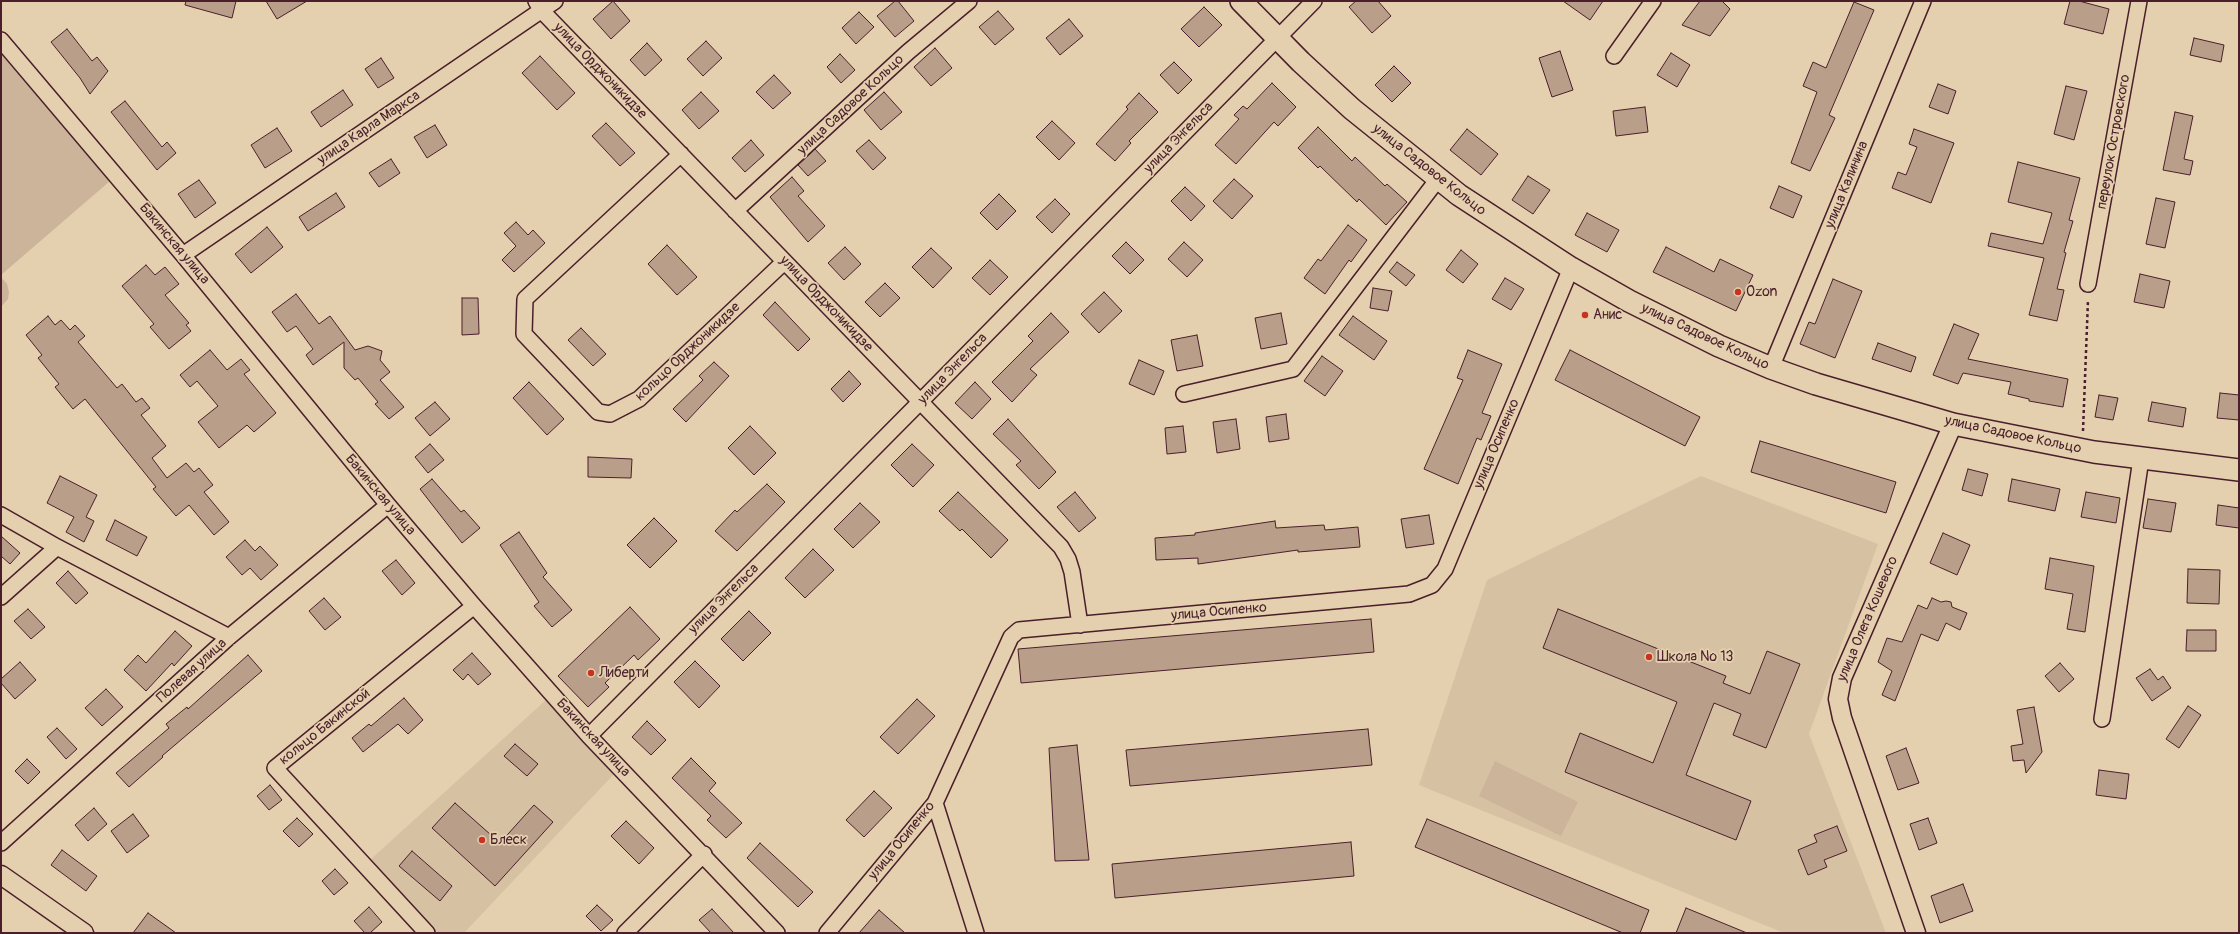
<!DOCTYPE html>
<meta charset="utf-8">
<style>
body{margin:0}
#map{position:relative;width:2240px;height:934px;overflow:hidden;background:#e4d0ae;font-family:Pangolin,sans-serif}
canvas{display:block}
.frame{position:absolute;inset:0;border:2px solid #4a1f2b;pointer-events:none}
</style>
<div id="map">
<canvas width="2240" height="934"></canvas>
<div class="frame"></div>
</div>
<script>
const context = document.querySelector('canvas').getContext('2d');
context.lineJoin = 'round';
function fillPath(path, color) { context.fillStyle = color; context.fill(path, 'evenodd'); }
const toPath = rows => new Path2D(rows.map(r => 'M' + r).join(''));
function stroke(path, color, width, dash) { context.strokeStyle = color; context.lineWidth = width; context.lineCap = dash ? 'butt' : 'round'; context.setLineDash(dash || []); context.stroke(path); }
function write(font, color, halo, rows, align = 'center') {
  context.font = font + ' Pangolin,sans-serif'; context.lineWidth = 3.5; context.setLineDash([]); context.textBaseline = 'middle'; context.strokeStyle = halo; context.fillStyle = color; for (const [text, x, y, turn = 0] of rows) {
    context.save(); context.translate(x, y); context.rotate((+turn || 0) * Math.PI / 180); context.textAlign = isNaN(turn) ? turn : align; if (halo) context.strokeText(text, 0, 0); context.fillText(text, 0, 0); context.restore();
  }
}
const built = toPath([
 [1701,476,1878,544,1809,734,1886,933,1784,933,1419,785,1487,580],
 [547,699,614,774,464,933,438,933,370,860]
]);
const green = toPath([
 [1,49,110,181,1,275],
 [1,277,7,284,9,292,8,299,1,307],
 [1495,761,1578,802,1561,836,1479,796]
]);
const building = toPath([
 [186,1,236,1,232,18,185,5,186,1],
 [266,1,307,1,277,19,266,1],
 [613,1,630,21,611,39,593,19,613,1],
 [895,1,898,1,914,21,895,37,877,16,895,1],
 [1356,1,1378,1,1391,16,1372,33,1349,7,1356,1],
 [1563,1,1603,1,1590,20,1563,1],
 [1700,1,1722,1,1730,9,1710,36,1682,25,1700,1],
 [2070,1,2079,1,2109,9,2103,34,2064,24,2070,1],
 [1854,2,1874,10,1829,115,1835,118,1810,171,1791,163,1817,92,1803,86,1813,62,1826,68,1854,2],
 [1204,7,1222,25,1199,47,1181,29,1204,7],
 [998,11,1014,29,995,45,979,27,998,11],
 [859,12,874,27,856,44,842,28,859,12],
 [1069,19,1083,36,1060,55,1046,38,1069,19],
 [67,29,92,61,97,57,108,71,90,94,80,78,51,42,67,29],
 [2194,38,2224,45,2221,62,2190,55,2194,38],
 [706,41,722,58,703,76,687,59,706,41],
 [647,43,662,60,645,76,630,60,647,43],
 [935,48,952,68,931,86,914,67,935,48],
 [1560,51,1573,90,1552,97,1539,58,1560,51],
 [1671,53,1690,65,1677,87,1657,75,1671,53],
 [840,54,855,70,841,83,827,67,840,54],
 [540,56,575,93,557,110,522,73,540,56],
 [381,58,394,78,378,88,365,69,381,58],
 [1174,62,1192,80,1178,94,1160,75,1174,62],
 [1394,66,1411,83,1392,102,1375,85,1394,66],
 [774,75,791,93,773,109,756,92,774,75],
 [1272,83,1296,107,1278,126,1274,122,1236,164,1215,145,1239,119,1234,115,1243,106,1247,109,1272,83],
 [1938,84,1956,91,1948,114,1929,107,1938,84],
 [2066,86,2087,91,2074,140,2054,134,2066,86],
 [343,90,353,105,321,127,311,112,343,90],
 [701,92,719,111,699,129,682,110,701,92],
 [884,92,902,112,881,130,864,110,884,92],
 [1139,93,1158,112,1129,141,1131,143,1115,161,1096,144,1128,109,1126,107,1139,93],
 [125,101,162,147,167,142,176,153,157,170,111,112,125,101],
 [1645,107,1648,132,1616,136,1613,111,1645,107],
 [2175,112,2193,116,2184,159,2193,161,2190,175,2163,170,2175,112],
 [1052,121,1075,143,1059,160,1036,137,1052,121],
 [606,123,635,153,620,166,592,136,606,123],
 [435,125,447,145,427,158,414,137,435,125],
 [1318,127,1352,161,1355,157,1385,186,1387,184,1407,202,1386,225,1359,199,1357,202,1320,166,1318,168,1298,148,1318,127],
 [277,128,292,151,265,168,251,145,277,128],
 [1467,129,1498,154,1481,175,1450,150,1467,129],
 [1914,129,1954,143,1931,203,1892,188,1898,172,1906,175,1917,147,1909,144,1914,129],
 [751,140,764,155,745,172,732,158,751,140],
 [869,140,886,158,873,170,856,151,869,140],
 [815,149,826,161,808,176,798,165,815,149],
 [391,159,400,173,379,187,369,173,391,159],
 [2018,162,2080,178,2069,220,2073,221,2064,252,2066,253,2057,289,2064,290,2057,321,2029,315,2044,258,1988,246,1991,233,2043,244,2052,213,2008,202,2018,162],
 [1528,176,1550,190,1533,214,1512,200,1528,176],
 [792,177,804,191,798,196,825,226,808,242,770,197,792,177],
 [1234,179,1253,196,1232,219,1213,201,1234,179],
 [199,180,216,203,195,218,178,194,199,180],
 [1779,186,1802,196,1793,218,1770,208,1779,186],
 [1185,187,1205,206,1191,221,1171,201,1185,187],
 [336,193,345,207,308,231,299,217,336,193],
 [999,194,1016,211,997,230,980,213,999,194],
 [2156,198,2175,202,2165,248,2146,244,2156,198],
 [1055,199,1070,214,1052,233,1036,217,1055,199],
 [1587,213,1619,230,1607,252,1575,235,1587,213],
 [516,222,528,235,533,230,545,243,514,272,502,260,516,246,504,233,516,222],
 [1348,225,1367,240,1351,262,1349,260,1325,294,1304,278,1318,259,1321,261,1348,225],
 [267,227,283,247,251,273,235,254,267,227],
 [1126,242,1144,260,1130,274,1112,256,1126,242],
 [1184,242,1203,260,1187,277,1168,259,1184,242],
 [667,245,697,277,677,295,648,264,667,245],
 [845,247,861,264,844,280,828,263,845,247],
 [1666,247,1714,272,1720,259,1753,275,1736,311,1653,272,1666,247],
 [931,248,952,268,933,288,912,267,931,248],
 [1461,250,1478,264,1463,283,1446,270,1461,250],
 [990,260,1008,277,990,295,972,278,990,260],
 [1397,262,1415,275,1406,286,1389,272,1397,262],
 [146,265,155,275,165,267,179,284,165,295,189,323,186,325,191,331,169,349,150,327,154,324,122,286,146,265],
 [2140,274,2170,281,2164,308,2134,302,2140,274],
 [1505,278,1524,289,1511,310,1492,299,1505,278],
 [1833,279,1862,291,1835,358,1800,344,1809,322,1815,324,1833,279],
 [885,283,900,298,880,317,865,302,885,283],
 [1373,288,1392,291,1388,311,1370,308,1373,288],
 [1104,292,1122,311,1099,333,1081,314,1104,292],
 [296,294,319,324,330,316,355,350,368,346,382,351,380,360,390,372,380,380,404,407,389,419,375,404,378,402,358,378,355,380,344,368,344,342,313,365,306,355,313,349,296,326,287,332,272,312,296,294],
 [462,298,478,298,479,334,462,335,462,298],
 [775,302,810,339,798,351,763,315,775,302],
 [1051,313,1069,332,1030,369,1037,375,1012,402,992,382,1033,341,1028,336,1051,313],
 [1281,313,1287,344,1261,349,1255,318,1281,313],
 [48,316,55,325,61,320,70,330,75,325,85,336,78,342,117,388,122,384,136,402,142,398,150,408,141,415,166,446,152,458,167,478,186,463,194,472,199,468,213,485,204,492,229,522,214,535,189,505,176,516,153,489,156,487,85,399,73,409,55,387,59,384,38,358,42,355,26,335,48,316],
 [1353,316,1387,341,1374,360,1339,335,1353,316],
 [1954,324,1979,334,1968,359,2068,379,2063,407,2029,401,2029,399,2008,394,2011,382,1963,373,1958,384,1933,375,1954,324],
 [581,328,606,354,593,366,568,340,581,328],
 [1197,335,1203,366,1177,371,1171,340,1197,335],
 [1878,343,1916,357,1911,372,1872,359,1878,343],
 [210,350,227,370,241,359,250,370,244,374,276,413,254,432,247,425,219,448,198,422,218,406,197,381,190,387,180,375,210,350],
 [1468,350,1502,364,1482,413,1491,416,1481,440,1477,438,1458,484,1424,469,1463,380,1457,378,1468,350],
 [1570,350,1700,417,1685,446,1555,380,1570,350],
 [1322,356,1343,371,1325,396,1304,381,1322,356],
 [1139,360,1164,371,1154,395,1129,384,1139,360],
 [714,362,729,376,686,422,673,409,703,380,699,376,714,362],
 [849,371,861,384,843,402,831,389,849,371],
 [529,382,564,419,547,435,513,398,529,382],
 [975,382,991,399,972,419,955,403,975,382],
 [2220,393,2239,395,2239,420,2217,418,2220,393],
 [2099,395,2118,398,2113,420,2095,417,2099,395],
 [435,402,450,419,430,436,415,418,435,402],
 [2152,402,2186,408,2183,427,2148,421,2152,402],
 [1286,414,1289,439,1269,442,1266,417,1286,414],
 [1008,419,1056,472,1039,489,1016,465,1021,461,993,434,1008,419],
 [1236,419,1240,449,1217,453,1213,422,1236,419],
 [750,426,776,453,754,475,728,448,750,426],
 [1183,426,1186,452,1167,454,1165,428,1183,426],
 [1760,441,1896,482,1886,513,1751,472,1760,441],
 [430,444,444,460,428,473,415,457,430,444],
 [912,444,934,465,913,487,891,465,912,444],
 [588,457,632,459,631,478,588,477,588,457],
 [1968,469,1988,474,1982,496,1962,490,1968,469],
 [60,476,97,495,86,517,94,521,84,542,66,532,74,517,47,503,60,476],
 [432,479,461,512,464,510,480,528,462,543,420,489,432,479],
 [2012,479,2060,489,2055,511,2008,501,2012,479],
 [767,484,785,502,737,551,715,531,735,510,737,512,767,484],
 [958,492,1008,540,991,558,962,529,960,531,939,511,958,492],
 [1075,492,1096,518,1079,532,1057,507,1075,492],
 [2086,492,2120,498,2116,523,2081,517,2086,492],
 [2148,499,2176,503,2171,532,2143,528,2148,499],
 [860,503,880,522,853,548,834,529,860,503],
 [2218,505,2239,508,2239,528,2216,525,2218,505],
 [1429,515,1434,544,1406,548,1401,519,1429,515],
 [654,518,677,541,650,568,627,545,654,518],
 [115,520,147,537,137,556,106,540,115,520],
 [1275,521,1276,528,1324,525,1325,530,1358,527,1360,547,1298,552,1298,550,1198,564,1198,558,1156,560,1155,538,1195,535,1195,533,1275,521],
 [519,532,547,573,543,577,572,610,552,627,534,606,539,602,500,545,519,532],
 [1943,533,1970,545,1957,575,1930,563,1943,533],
 [1,536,20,553,10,564,1,556,1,536],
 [245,540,255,551,260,546,278,565,261,580,250,568,242,575,226,557,245,540],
 [813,549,834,570,805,598,785,578,813,549],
 [2050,558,2094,566,2085,632,2067,629,2073,594,2045,589,2050,558],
 [396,560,415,583,402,595,382,571,396,560],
 [2188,569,2220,570,2219,604,2187,603,2188,569],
 [68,571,88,593,76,604,56,583,68,571],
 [324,598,341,617,325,630,309,611,324,598],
 [1932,598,1941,602,1946,601,1951,602,1952,607,1967,613,1960,630,1946,623,1938,641,1921,634,1895,701,1882,695,1892,671,1878,662,1887,638,1902,642,1918,605,1927,609,1932,598],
 [630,607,660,639,638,660,634,655,605,683,609,687,588,707,558,676,630,607],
 [28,609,45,627,31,639,14,621,28,609],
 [1558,609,1726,676,1723,683,1750,694,1767,651,1800,664,1766,748,1733,735,1741,714,1714,703,1686,775,1751,801,1736,840,1565,772,1580,733,1653,763,1677,702,1543,648,1558,609],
 [749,611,771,633,743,661,721,639,749,611],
 [1371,619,1374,652,1021,683,1018,649,1371,619],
 [2187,630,2216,630,2216,651,2186,651,2187,630],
 [175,631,192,646,174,666,172,663,146,691,124,670,138,655,146,663,175,631],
 [472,653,491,674,478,685,468,674,463,680,453,670,472,653],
 [248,655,262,671,162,756,163,757,129,787,116,773,169,728,166,724,187,707,188,709,248,655],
 [695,661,720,686,699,708,674,682,695,661],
 [20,662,36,680,15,699,1,683,1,679,20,662],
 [2060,663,2074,679,2059,692,2045,676,2060,663],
 [2150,669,2158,680,2163,676,2171,688,2152,701,2136,678,2150,669],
 [106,689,123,707,102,726,85,708,106,689],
 [404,698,423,720,408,734,398,724,363,752,352,738,369,724,371,726,404,698],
 [917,699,935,716,898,754,880,737,917,699],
 [2188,706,2201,715,2179,748,2166,739,2188,706],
 [2034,707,2042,752,2026,773,2024,760,2013,761,2011,746,2023,744,2017,710,2034,707],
 [647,721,666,740,651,755,632,737,647,721],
 [57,728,77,749,66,759,47,737,57,728],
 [1368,729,1372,765,1130,786,1126,750,1368,729],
 [515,744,538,764,527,776,504,756,515,744],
 [1077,745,1089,860,1055,861,1049,748,1077,745],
 [1906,748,1919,783,1898,790,1886,756,1906,748],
 [691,758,716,783,709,791,742,823,726,838,707,820,711,816,672,778,691,758],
 [27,759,40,772,28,784,15,771,27,759],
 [2099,770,2129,774,2126,799,2096,795,2099,770],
 [270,785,282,800,269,810,257,796,270,785],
 [874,791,892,808,864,837,846,820,874,791],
 [455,803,500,843,534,805,553,822,495,886,432,828,455,803],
 [94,808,107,824,88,841,75,825,94,808],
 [133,814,149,836,127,853,111,831,133,814],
 [297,818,313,834,299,847,283,831,297,818],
 [1928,818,1937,843,1919,850,1910,824,1928,818],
 [1427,819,1649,910,1640,933,1623,933,1415,847,1427,819],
 [626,821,654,848,639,864,611,836,626,821],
 [1837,826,1847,851,1824,860,1827,867,1808,875,1798,850,1817,842,1814,835,1837,826],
 [1351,842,1354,876,1115,898,1112,864,1351,842],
 [760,843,813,892,798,907,747,858,760,843],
 [62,850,97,876,86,891,51,865,62,850],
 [412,851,452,886,440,901,399,866,412,851],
 [335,869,348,883,334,895,322,881,335,869],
 [1963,884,1973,911,1940,923,1931,896,1963,884],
 [597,905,613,920,601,931,586,916,597,905],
 [369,907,382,922,370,933,365,933,354,921,369,907],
 [1686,908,1747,933,1676,933,1686,908],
 [712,909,734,933,711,933,699,920,712,909],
 [879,910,905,933,859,933,879,910],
 [148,913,176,933,133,933,148,913]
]);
const path = toPath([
 [2083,431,2088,300]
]);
const minor = toPath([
 [536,1,541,10,1061,547,1068,559,1072,572,1080,625],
 [1,40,183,255,388,505,474,606,589,736,777,933],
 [1614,56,1653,1],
 [681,154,525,299,524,334,598,412,610,414,639,399,784,262],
 [735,211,908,52,969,1],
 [183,255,555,1],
 [2088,284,2139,1],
 [1771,368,1923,1],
 [1184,394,1293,369,1438,179],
 [1,515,57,547,229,637],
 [1,597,57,547],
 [2102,719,2141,459],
 [589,736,921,401,1314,1],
 [935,803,976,933],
 [1,843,229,637,388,505],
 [427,933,275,768,474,606],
 [625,933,704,854],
 [827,933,935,803,1011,637,1019,630,1409,594,1432,585,1445,569,1571,268]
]);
const tertiary = toPath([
 [1,875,84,933],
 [1916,933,1842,718,1838,699,1842,678,1953,424]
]);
const secondary = toPath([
 [1241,1,1301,62,1352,109,1459,195,1571,268,1629,301,1719,346,1771,368,1816,384,1953,424,2094,452,2239,470]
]);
const markers = [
 [1738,292,4,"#c8321e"],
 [1585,315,4,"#c8321e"],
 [1649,657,4,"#c8321e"],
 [591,673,4,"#c8321e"],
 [482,840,4,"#c8321e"]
];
const streetNames = [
 ["улица Орджоникидзе",600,71,46],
 ["улица Садовое Кольцо",851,105,-43],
 ["улица Карла Маркса",369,128,-34],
 ["улица Энгельса",1179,138,-46],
 ["переулок Островского",2114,142,-80],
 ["улица Садовое Кольцо",1429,170,38],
 ["улица Калинина",1847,185,-68],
 ["Бакинская улица",174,244,50],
 ["улица Орджоникидзе",826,304,46],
 ["улица Садовое Кольцо",1705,337,25],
 ["кольцо Орджоникидзе",688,352,-43],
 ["улица Энгельса",953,369,-46],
 ["улица Садовое Кольцо",2013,435,12],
 ["улица Осипенко",1497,444,-67],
 ["Бакинская улица",380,495,50],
 ["улица Энгельса",724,599,-45],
 ["улица Осипенко",1219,612,-5],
 ["улица Олега Кошевого",1868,619,-67],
 ["Полевая улица",192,671,-42],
 ["кольцо Бакинской",325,727,-39],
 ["Бакинская улица",593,738,47],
 ["улица Осипенко",902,841,-51]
];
const poiNames = [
 ["Ozon",1746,292],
 ["Анис",1593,315],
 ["Школа № 13",1657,657],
 ["Либерти",599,673],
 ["Блеск",490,840]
];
fillPath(built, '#d7c1a3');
fillPath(green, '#cbb499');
fillPath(building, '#b99f8a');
stroke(building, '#4a1f2b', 1);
stroke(minor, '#4a1f2b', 18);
stroke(tertiary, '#4a1f2b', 21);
stroke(secondary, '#4a1f2b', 24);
stroke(path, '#4a1f2b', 2.5, [3, 3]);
stroke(minor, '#e4d0ae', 15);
stroke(tertiary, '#e4d0ae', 18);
stroke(secondary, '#e4d0ae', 21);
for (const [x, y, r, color] of markers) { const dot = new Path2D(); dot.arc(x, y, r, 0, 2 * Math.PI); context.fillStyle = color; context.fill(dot); stroke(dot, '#e4d0ae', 1.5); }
write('14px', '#4a1f2b', '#e4d0ae', streetNames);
write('14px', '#4a1f2b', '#e4d0ae', poiNames, 'left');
</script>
